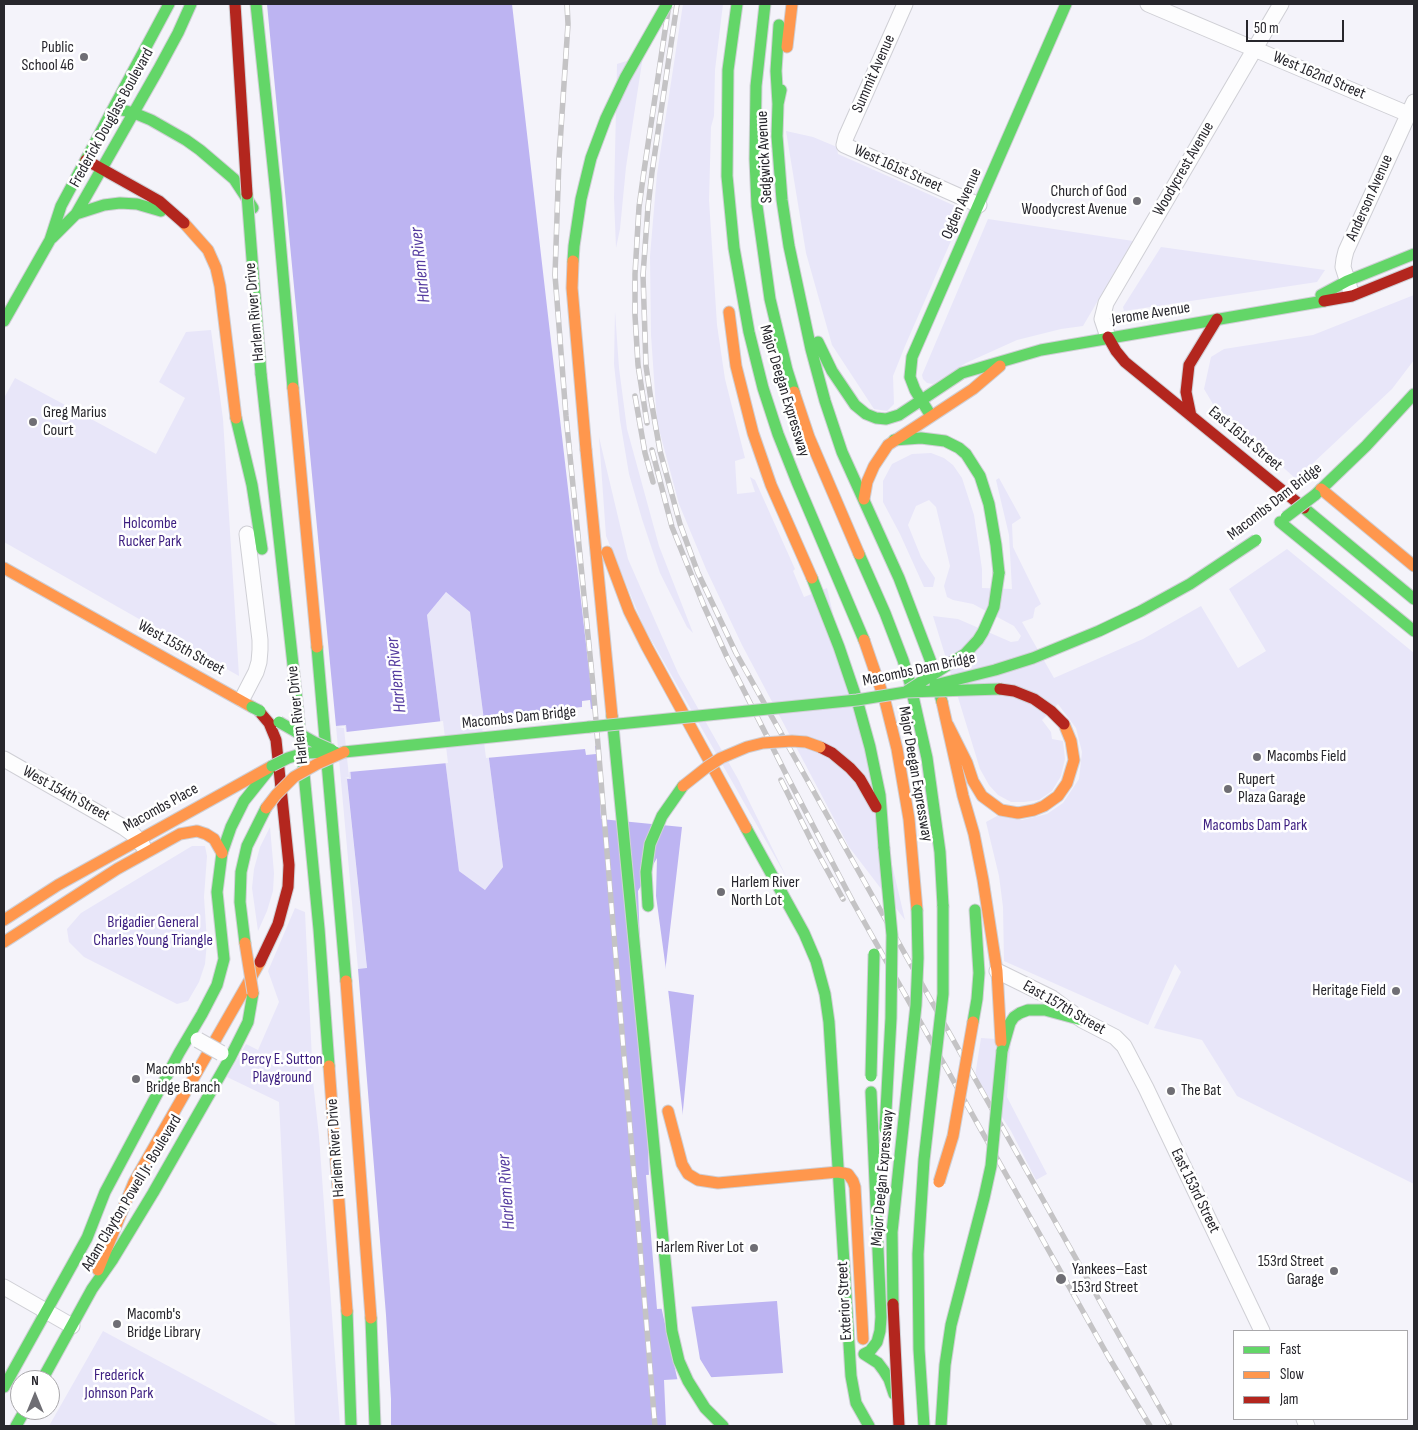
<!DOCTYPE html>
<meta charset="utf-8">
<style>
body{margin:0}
#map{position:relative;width:1418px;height:1430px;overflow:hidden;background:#f4f3fa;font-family:"Sofia Sans Condensed",sans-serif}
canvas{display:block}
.frame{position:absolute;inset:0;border:5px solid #27262c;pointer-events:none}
.legend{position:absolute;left:1233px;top:1330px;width:175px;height:90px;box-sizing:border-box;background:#fff;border:1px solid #a9a8ab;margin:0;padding:6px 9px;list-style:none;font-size:15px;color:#27262c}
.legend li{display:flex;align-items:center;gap:10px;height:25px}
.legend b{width:25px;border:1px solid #a9a8ab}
.north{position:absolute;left:10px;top:1370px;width:50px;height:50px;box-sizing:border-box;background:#fff;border:1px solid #a9a8ab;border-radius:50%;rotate:0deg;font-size:14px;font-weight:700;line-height:20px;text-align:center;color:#27262c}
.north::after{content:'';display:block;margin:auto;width:18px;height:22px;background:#6f6e74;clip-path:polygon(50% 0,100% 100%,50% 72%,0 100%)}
.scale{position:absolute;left:1246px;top:20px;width:98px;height:22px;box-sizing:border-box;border:2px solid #27262c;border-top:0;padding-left:6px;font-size:15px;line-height:18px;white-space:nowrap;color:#27262c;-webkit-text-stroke:4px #fff;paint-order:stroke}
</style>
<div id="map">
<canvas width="1418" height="1430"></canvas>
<div class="frame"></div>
<ul class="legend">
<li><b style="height:6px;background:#63d668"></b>Fast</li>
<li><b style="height:6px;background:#ff974d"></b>Slow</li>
<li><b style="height:6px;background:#b3261e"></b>Jam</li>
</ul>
<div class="north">N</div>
<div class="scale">50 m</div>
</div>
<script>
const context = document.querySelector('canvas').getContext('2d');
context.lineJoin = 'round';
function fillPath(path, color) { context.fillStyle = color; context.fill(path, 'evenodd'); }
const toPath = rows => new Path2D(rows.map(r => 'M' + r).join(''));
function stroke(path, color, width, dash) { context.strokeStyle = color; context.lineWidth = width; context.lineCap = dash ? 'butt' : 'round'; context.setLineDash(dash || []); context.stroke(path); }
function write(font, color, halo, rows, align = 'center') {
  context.font = font + ' "Sofia Sans Condensed",sans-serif'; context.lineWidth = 5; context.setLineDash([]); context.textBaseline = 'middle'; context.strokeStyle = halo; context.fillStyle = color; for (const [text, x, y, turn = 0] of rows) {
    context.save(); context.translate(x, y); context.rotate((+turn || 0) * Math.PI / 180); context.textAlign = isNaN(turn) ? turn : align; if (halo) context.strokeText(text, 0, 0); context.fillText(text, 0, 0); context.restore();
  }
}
const green = toPath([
 [683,4,723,4,715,70,714,116,711,127,709,200,717,325,725,379,745,458,735,461,737,494,755,492,750,477,755,480,795,569,793,571,804,597,827,588,905,920,849,847,742,645,706,569,679,504,657,422,651,335,650,256,657,174],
 [643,56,626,167,620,229,616,248,614,198,617,64],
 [786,131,813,137,837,147,838,154,962,209,963,213,961,218,905,346,893,376,894,404,887,411,874,409,832,345,806,253],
 [988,219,1133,241,1083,326,1061,329,1017,340,966,363,933,384,927,383,923,379,922,375],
 [1161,247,1325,270,1317,282,1124,311,1123,307],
 [1414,295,1414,360,1392,389,1296,479,1213,404,1204,389,1211,357,1224,349,1313,335],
 [615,311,619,368,627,429,659,546,693,633,687,627,660,573,642,519,629,474,620,420,614,364],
 [211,330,223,419,239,676,4,542,4,398,15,378,156,454,185,398,159,382,186,332],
 [599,437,628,559,678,673,738,779,787,878,644,627,606,536],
 [931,453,944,458,953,465,962,478,974,515,982,569,982,588,1012,589,1009,535,996,480,999,478,1021,518,1012,524,1013,547,1041,604,1035,608,1033,618,1022,622,1054,678,1143,639,1201,606,1238,668,1266,651,1229,589,1287,549,1414,653,1414,1184,1237,1096,1202,1040,1154,1028,1181,972,1175,964,1148,1025,1004,961,1003,907,999,876,986,822,997,816,1022,820,1047,814,1063,803,1079,779,1082,752,1076,728,1058,704,1042,720,1051,732,1052,739,1063,741,1065,759,1061,776,1052,791,1039,800,1024,802,1011,802,998,795,989,785,980,769,933,616,958,619,1011,642,1018,641,1021,636,1014,626,973,604,953,600,947,597,944,586,950,566,936,507,929,500,916,506,908,525,921,557,935,578,933,587,924,587,900,534,883,502,883,481,892,464,912,454],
 [446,592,470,612,503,867,485,890,459,871,427,615],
 [346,725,351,779,347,780,367,969,358,969,336,726],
 [270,827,274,873,273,891,267,911,258,931,252,888,254,869,260,847],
 [192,846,205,846,207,856,204,897,207,942,205,964,199,982,188,1001,177,1004,84,957,69,942,67,929,81,913],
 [295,908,305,912,313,1081,319,1136,340,1426,295,1426,279,1102,227,1077,246,1044,258,1050,279,1002,268,971],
 [981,1038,1011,1040,1007,1097,1047,1174,1036,1180,1011,1131,975,1076],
 [103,1331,280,1426,49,1426]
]);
const water = toPath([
 [267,4,512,4,592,696,598,757,601,819,682,827,663,990,694,995,677,1173,646,1175,657,1309,777,1301,783,1373,664,1380,666,1426,391,1426,391,1399,386,1315,358,969,367,968,347,779,351,779,346,725,336,726],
 [446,592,470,612,503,867,485,890,459,871,427,615]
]);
const pier = toPath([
 [590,700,591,709,596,709,599,745,595,746,596,754,586,755,585,749,486,758,481,718,582,707,582,701],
 [443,721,448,763,349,772,349,778,345,778,349,777,344,728,336,727,345,726,346,732],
 [657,858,656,896,667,977,665,988,668,989,684,1124,677,1175,649,1177,638,891],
 [691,1304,700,1359,713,1380,678,1382,661,1306]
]);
const street = toPath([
 [905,4,846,137,844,145,979,205],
 [1148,4,1408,114],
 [1350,289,1343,267,1344,259,1346,251,1414,102],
 [1108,337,1102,319,1106,303,1281,4],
 [242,699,256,672,259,662,260,650,260,640,247,534],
 [4,759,123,827,134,835,143,846],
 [997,971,1052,998,1082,1020,1115,1037,1124,1046,1146,1088,1262,1331],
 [4,1287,72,1326],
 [1304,1419,1307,1426]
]);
const fast = toPath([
 [256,4,276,194,293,388],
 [737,4,728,70,727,176,734,248,749,332,763,388,778,434,797,482,864,640],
 [765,4,756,86,755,159,757,206,770,299,787,370,794,392],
 [781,90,778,104,777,136,782,200,789,246,811,349,825,401,842,452,899,578,931,662,942,702],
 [778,104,776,71,779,25],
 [114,108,134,113,151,120,186,140,200,150,234,179,253,208],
 [76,214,104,205,120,203,137,204,161,211],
 [52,238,76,214,158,70,178,33,191,4],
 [1321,295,1347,281,1414,254],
 [4,321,50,240,61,206,169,4],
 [818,342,832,371,855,405,866,414,876,418,886,419,899,415,962,373,1041,350,1324,301],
 [261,374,297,701,319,929,329,1066],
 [931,416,915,390,910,377,912,357,1066,4],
 [236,418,252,485,262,549],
 [894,440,921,438,945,441,959,448,966,454,980,476,989,504,996,545,999,573],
 [1315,495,1366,446,1414,394],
 [1304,508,1414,599],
 [1280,522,1414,631],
 [859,554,885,613,903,660,910,683,927,758,940,852,943,906],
 [812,578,839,647,857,700,870,747,880,795,884,848],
 [317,647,346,981],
 [612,716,672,1331,679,1361,688,1381,705,1408,723,1426],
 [344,752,589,727],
 [746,828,804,933,816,961,825,994,829,1022],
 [648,906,646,872,650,844,662,816,683,786],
 [245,943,240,902,241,872,247,846,266,808],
 [829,1022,851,1376,856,1403,869,1426],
 [973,1022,977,999,979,973,975,910],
 [1002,1051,1010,1023,1014,1017,1020,1013,1028,1010,1045,1010,1082,1020],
 [347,1311,351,1426],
 [371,1318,375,1426],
 [864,1354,878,1363,884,1371,889,1379,894,1394],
 [864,1354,870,1351,877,1342,880,1331,881,1317,871,1092],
 [42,1380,92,1289,113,1259,153,1193,230,1058,248,1022,253,993],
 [4,1387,87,1238,105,1192,179,1053,202,1014,217,985,224,959,217,892,222,853,231,827,244,801,272,766],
 [16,1426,25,1410]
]);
const slow = toPath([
 [787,47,792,4],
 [184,223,208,250,216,268,220,286,236,418],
 [729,312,736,366,753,433,771,485,812,578],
 [293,388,317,647],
 [794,392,809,437,859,554],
 [586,450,612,716],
 [1321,489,1414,566],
 [864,499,867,482,874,466,888,445,973,389,1000,366],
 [607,552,629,611,647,647,746,828],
 [4,568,252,707],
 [864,640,885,701,897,749,909,819,917,910],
 [942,702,963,796,974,834,983,880,997,971],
 [948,725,967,763,973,781,982,796,1001,810,1018,813,1034,810,1044,806,1058,796,1067,783,1074,760,1071,741,1064,724],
 [4,920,58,885,272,766],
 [4,942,117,869,180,834,197,831,206,834,214,839,222,853],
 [997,971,1001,1042],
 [346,981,371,1318],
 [329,1066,347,1311],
 [668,1111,682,1164,688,1174,698,1180,718,1183,838,1172],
 [838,1172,848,1174,853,1181,855,1187,863,1339],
 [98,1270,134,1182,260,962]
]);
const jam = toPath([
 [86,160,159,201,184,223],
 [1324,301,1352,296,1414,271],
 [1108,337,1116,351,1125,362,1304,508],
 [1191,416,1186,392,1189,365,1217,319],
 [258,710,269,723,276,740,289,865,288,887,278,924,260,962],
 [820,747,832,753,850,768,860,779,876,807]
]);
const rail = toPath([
 [567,4,568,24,559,159,555,275,566,416,593,685,655,1426],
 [677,4,652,172,648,207,643,275,646,366,651,400,660,451,680,524,698,573,736,653,1170,1426],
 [635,396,645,453,653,482],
 [647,423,638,365,635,315,635,274,639,207,644,171,669,4],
 [652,450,672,527,704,606,727,657,787,776,853,902,1108,1356,1150,1426],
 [781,780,815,848,843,899]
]);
const streetBridge = toPath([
 [198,1040,221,1053]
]);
const fastBridge = toPath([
 [247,194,261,374],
 [573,261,574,246,581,199,591,158,606,118,625,78,667,4],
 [1286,517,1315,495],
 [935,685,995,670,1033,658,1099,631,1141,611,1190,584,1256,540],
 [907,691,965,654,978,640,983,632,994,607,999,573],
 [252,707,260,711],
 [279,722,314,742,332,750],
 [589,727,857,700,906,692,1000,689],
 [272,766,288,758,304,753,335,752],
 [884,848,892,935,891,1018,885,1129],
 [871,1076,874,954],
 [893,1304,892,1232,916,1005,918,958,917,910],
 [924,1426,919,1349,918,1254,924,1160,943,994,943,906],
 [941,1426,945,1365,951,1325,984,1198,991,1166,1002,1051]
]);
const slowBridge = toPath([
 [573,261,572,288,586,450],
 [683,786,707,767,721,758,747,747,763,743,792,741,806,742,820,747],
 [266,808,276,795,294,777,317,764,344,752],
 [245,943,253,993],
 [939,1182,953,1136,973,1022]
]);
const jamBridge = toPath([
 [235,4,247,194],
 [1000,689,1014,691,1034,699,1051,711,1064,724],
 [893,1304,899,1426]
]);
const markers = [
 [84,57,5,"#6f6e74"],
 [1137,201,5,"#6f6e74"],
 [33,422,5,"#6f6e74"],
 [1257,757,5,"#6f6e74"],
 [1228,789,5,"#6f6e74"],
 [721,892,5,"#6f6e74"],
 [1396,991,5,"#6f6e74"],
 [136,1079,5,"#6f6e74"],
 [1171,1091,5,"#6f6e74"],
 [754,1248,5,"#6f6e74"],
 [1334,1271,5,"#6f6e74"],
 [1061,1279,6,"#6f6e74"],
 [117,1324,5,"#6f6e74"]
];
const poiNames = [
 ["Public",74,48,"right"],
 ["School 46",74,66,"right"],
 ["Church of God",1127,192,"right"],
 ["Woodycrest Avenue",1127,210,"right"],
 ["Greg Marius",43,413],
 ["Court",43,431],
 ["Macombs Field",1267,757],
 ["Rupert",1238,780],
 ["Plaza Garage",1238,798],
 ["Harlem River",731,883],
 ["North Lot",731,901],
 ["Heritage Field",1386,991,"right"],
 ["Macomb's",146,1070],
 ["Bridge Branch",146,1088],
 ["The Bat",1181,1091],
 ["Harlem River Lot",744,1248,"right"],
 ["153rd Street",1324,1262,"right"],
 ["Garage",1324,1280,"right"],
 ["Yankees–East",1072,1270],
 ["153rd Street",1072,1288],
 ["Macomb's",127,1315],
 ["Bridge Library",127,1333]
];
const streetNames = [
 ["Summit Avenue",874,74,-66],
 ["West 162nd Street",1319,76,23],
 ["Frederick Douglass Boulevard",112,118,-61],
 ["Sedgwick Avenue",765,157,-93],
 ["West 161st Street",898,169,24],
 ["Woodycrest Avenue",1184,169,-60],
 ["Anderson Avenue",1370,198,-66],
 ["Ogden Avenue",962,204,-66],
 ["Harlem River Drive",255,312,-95],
 ["Jerome Avenue",1151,314,-9],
 ["Major Deegan Expressway",784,391,73],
 ["East 161st Street",1245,439,40],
 ["Macombs Dam Bridge",1275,502,-38],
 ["West 155th Street",181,648,29],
 ["Macombs Dam Bridge",919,670,-12],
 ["Harlem River Drive",298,715,-96],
 ["Macombs Dam Bridge",519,718,-6],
 ["Major Deegan Expressway",915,774,80],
 ["West 154th Street",66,794,29],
 ["Macombs Place",161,808,-29],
 ["East 157th Street",1064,1008,30],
 ["Harlem River Drive",336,1148,-94],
 ["Major Deegan Expressway",883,1178,-85],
 ["East 153rd Street",1195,1191,64],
 ["Adam Clayton Powell Jr. Boulevard",132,1193,-59],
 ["Exterior Street",845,1301,-93]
];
const parkNames = [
 ["Holcombe",150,524],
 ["Rucker Park",150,542],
 ["Macombs Dam Park",1255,826],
 ["Brigadier General",153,923],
 ["Charles Young Triangle",153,941],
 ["Percy E. Sutton",282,1060],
 ["Playground",282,1078],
 ["Frederick",119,1376],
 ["Johnson Park",119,1394]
];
const waterNames = [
 ["Harlem River",421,265,-96],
 ["Harlem River",397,675,-96],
 ["Harlem River",507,1192,-94]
];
fillPath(green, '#e8e6f9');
fillPath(water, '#bdb4f2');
fillPath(pier, '#f4f3fa');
stroke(street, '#cfcfd5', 17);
stroke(fast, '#cfcfd5', 13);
stroke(slow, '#cfcfd5', 13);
stroke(jam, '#cfcfd5', 13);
stroke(street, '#fdfdfe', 15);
stroke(fast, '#63d668', 11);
stroke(slow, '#ff974d', 11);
stroke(jam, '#b3261e', 11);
stroke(rail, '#c4c3c5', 5.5);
stroke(rail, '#fff', 4, [11]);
stroke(streetBridge, '#cfcfd5', 17, []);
stroke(fastBridge, '#cfcfd5', 13, []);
stroke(slowBridge, '#cfcfd5', 13, []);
stroke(jamBridge, '#cfcfd5', 13, []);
stroke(streetBridge, '#fdfdfe', 15);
stroke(fastBridge, '#63d668', 11);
stroke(slowBridge, '#ff974d', 11);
stroke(jamBridge, '#b3261e', 11);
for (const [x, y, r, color] of markers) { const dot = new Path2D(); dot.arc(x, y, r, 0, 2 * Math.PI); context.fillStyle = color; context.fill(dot); stroke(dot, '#fff', 2); }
write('16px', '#27262c', '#fff', poiNames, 'left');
write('16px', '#27262c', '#fff', streetNames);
write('16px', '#3c1e80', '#fff', parkNames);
write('italic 18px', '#563da0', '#fff', waterNames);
</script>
